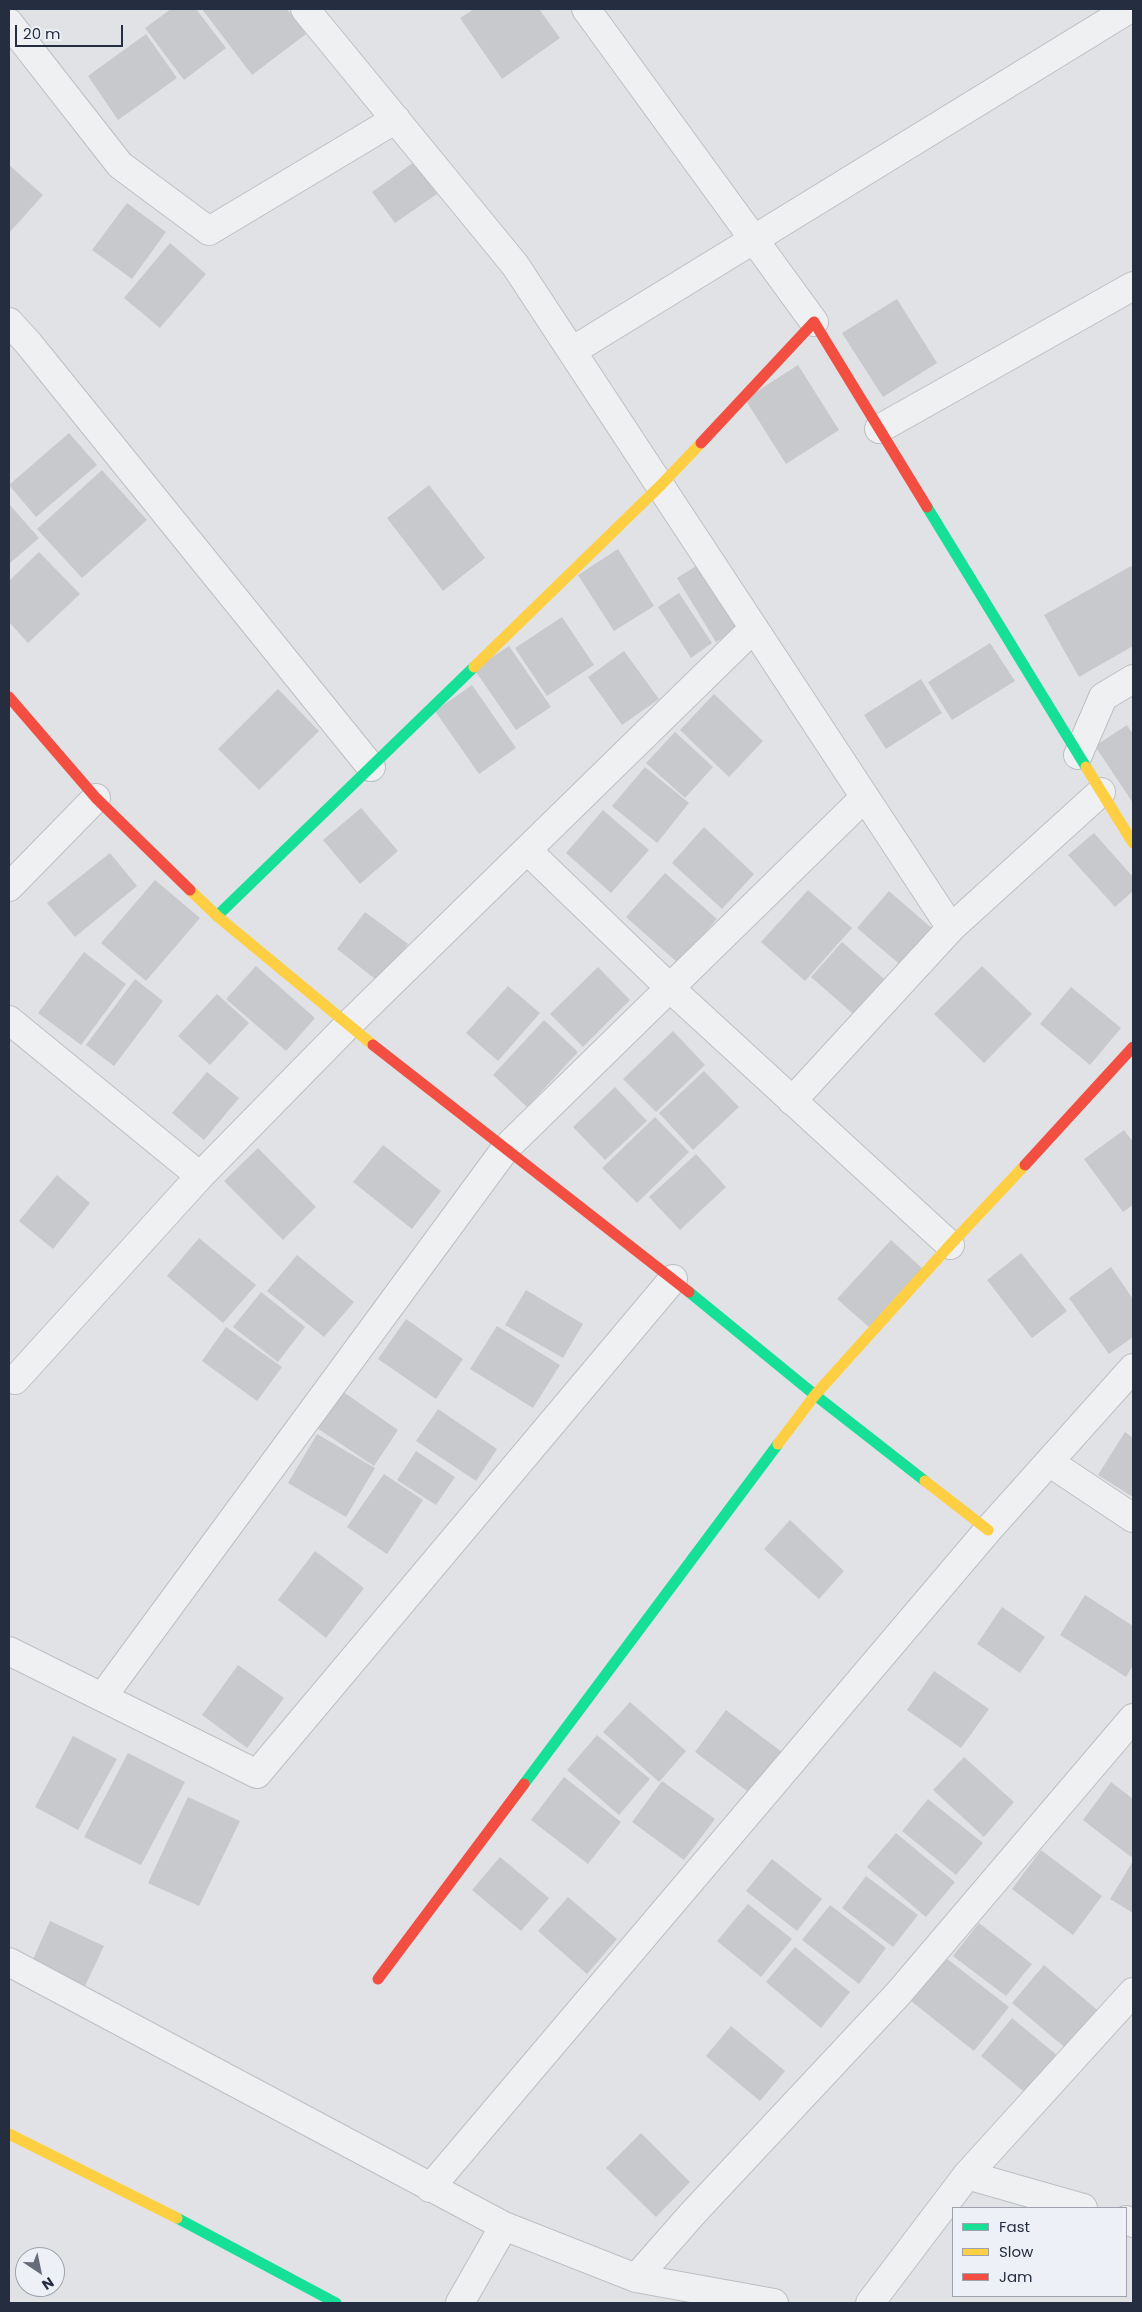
<!DOCTYPE html>
<style>
body{margin:0}
#map{position:relative;width:1142px;height:2312px;overflow:hidden;background:#e0e2e5;font-family:Poppins,sans-serif}
canvas{display:block}
.frame{position:absolute;inset:0;border:10px solid #252d40;pointer-events:none}
.legend{position:absolute;left:952px;top:2207px;width:175px;height:90px;box-sizing:border-box;background:#edf0f6;border:1px solid #9da2ad;margin:0;padding:6px 9px;list-style:none;font-size:15px;color:#252d40}
.legend li{display:flex;align-items:center;gap:10px;height:25px}
.legend b{width:25px;border:1px solid #9da2ad}
.north{position:absolute;left:15px;top:2247px;width:50px;height:50px;box-sizing:border-box;background:#edf0f6;border:1px solid #9da2ad;border-radius:50%;rotate:146deg;font-size:14px;font-weight:700;line-height:20px;text-align:center;color:#252d40}
.north::after{content:'';display:block;margin:auto;width:18px;height:22px;background:#666c7a;clip-path:polygon(50% 0,100% 100%,50% 72%,0 100%)}
.scale{position:absolute;left:15px;top:25px;width:108px;height:22px;box-sizing:border-box;border:2px solid #252d40;border-top:0;padding-left:6px;font-size:15px;line-height:18px;white-space:nowrap;color:#252d40;-webkit-text-stroke:4px #edf0f6;paint-order:stroke}
</style>
<div id="map">
<canvas width="1142" height="2312"></canvas>
<div class="frame"></div>
<ul class="legend">
<li><b style="height:6px;background:#16e098"></b>Fast</li>
<li><b style="height:6px;background:#ffcf43"></b>Slow</li>
<li><b style="height:6px;background:#f24e42"></b>Jam</li>
</ul>
<div class="north">N</div>
<div class="scale">20 m</div>
</div>
<script>
const context = document.querySelector('canvas').getContext('2d');
context.lineJoin = 'round';
function fillPath(path, color) { context.fillStyle = color; context.fill(path, 'evenodd'); }
const toPath = rows => new Path2D(rows.map(r => 'M' + r).join(''));
function stroke(path, color, width, dash) { context.strokeStyle = color; context.lineWidth = width; context.lineCap = dash ? 'butt' : 'round'; context.setLineDash(dash || []); context.stroke(path); }
const building = toPath([
 [171,9,196,9,226,48,184,80,145,28],
 [202,9,287,9,306,34,252,75],
 [474,9,539,9,560,38,502,79,460,18],
 [146,34,177,78,118,120,88,76],
 [414,162,437,194,395,223,372,192],
 [9,165,43,195,9,233],
 [127,203,166,232,132,279,92,250],
 [170,243,206,274,160,328,124,298],
 [897,299,937,363,883,397,842,333],
 [798,365,839,430,786,464,745,399],
 [69,433,97,465,36,517,9,485],
 [102,470,147,520,82,578,37,529],
 [429,485,485,558,443,591,387,518],
 [9,504,39,538,9,564],
 [618,549,654,606,614,631,578,575],
 [39,552,80,594,28,643,9,622,9,581],
 [701,563,740,627,716,642,677,578],
 [1131,566,1133,570,1133,646,1079,677,1044,615],
 [679,593,712,643,691,658,658,607],
 [562,617,594,665,547,696,515,648],
 [990,643,1015,681,952,720,928,682],
 [509,646,551,707,516,730,474,669],
 [624,651,659,699,622,725,588,677],
 [921,679,942,713,886,749,864,715],
 [472,685,516,748,479,774,435,711],
 [278,689,319,731,259,790,218,749],
 [714,694,763,741,729,777,680,730],
 [1127,725,1133,734,1133,803,1095,746],
 [675,732,713,767,685,798,646,763],
 [645,767,689,803,657,843,612,806],
 [361,808,398,851,360,884,323,840],
 [603,810,649,850,611,893,566,853],
 [704,827,754,874,722,909,672,863],
 [1094,833,1133,877,1133,891,1115,907,1068,855],
 [110,853,137,886,75,937,47,903],
 [665,873,717,919,678,963,626,917],
 [155,880,200,918,146,981,101,943],
 [808,890,852,928,805,981,761,942],
 [889,891,935,931,903,967,857,928],
 [365,912,408,944,379,982,337,949],
 [842,942,890,984,859,1019,811,977],
 [84,952,126,984,81,1045,38,1013],
 [256,966,315,1018,286,1051,226,999],
 [982,966,1032,1014,984,1063,934,1014],
 [598,967,630,1000,583,1047,550,1014],
 [135,979,163,1001,114,1066,86,1045],
 [508,986,540,1013,498,1061,466,1033],
 [1071,987,1121,1028,1090,1065,1040,1024],
 [217,994,249,1023,210,1065,178,1036],
 [544,1020,578,1052,527,1107,493,1075],
 [673,1031,705,1065,656,1112,623,1079],
 [704,1071,739,1107,693,1150,659,1113],
 [207,1072,239,1098,204,1140,172,1113],
 [615,1087,647,1121,605,1160,573,1127],
 [655,1117,689,1152,637,1203,602,1168],
 [1124,1130,1133,1142,1133,1205,1123,1212,1084,1159],
 [383,1145,441,1191,412,1229,353,1182],
 [258,1148,316,1207,283,1240,224,1181],
 [696,1154,726,1187,680,1230,649,1197],
 [57,1175,90,1203,53,1249,19,1221],
 [199,1238,256,1285,223,1323,167,1276],
 [891,1240,923,1269,870,1328,837,1299],
 [1021,1253,1067,1311,1032,1338,987,1280],
 [297,1255,354,1302,324,1337,267,1291],
 [1111,1267,1133,1299,1133,1337,1109,1354,1069,1298],
 [526,1290,583,1324,563,1358,505,1325],
 [261,1292,305,1327,278,1362,233,1327],
 [406,1319,463,1359,436,1399,378,1359],
 [497,1326,560,1365,533,1408,470,1369],
 [226,1327,282,1367,257,1401,202,1361],
 [342,1391,398,1430,374,1466,317,1428],
 [438,1409,497,1449,476,1481,416,1441],
 [1125,1432,1133,1438,1133,1497,1098,1475],
 [317,1434,375,1468,346,1517,288,1483],
 [416,1451,455,1477,436,1505,397,1480],
 [384,1474,423,1500,387,1554,347,1527],
 [790,1520,844,1571,819,1599,764,1549],
 [315,1551,364,1588,326,1638,278,1600],
 [1085,1595,1133,1626,1133,1665,1126,1677,1060,1635],
 [1002,1607,1045,1637,1020,1673,977,1644],
 [238,1665,284,1698,247,1748,202,1715],
 [934,1671,989,1709,961,1748,907,1710],
 [630,1702,686,1751,659,1782,603,1732],
 [726,1710,782,1752,751,1794,695,1752],
 [597,1735,650,1779,619,1815,567,1770],
 [73,1736,117,1759,78,1830,35,1807],
 [128,1753,185,1782,141,1865,84,1837],
 [964,1757,1014,1802,984,1837,933,1790],
 [564,1777,621,1822,588,1864,531,1820],
 [662,1781,715,1819,684,1860,632,1822],
 [1111,1782,1133,1799,1133,1854,1131,1857,1083,1820],
 [188,1797,240,1821,199,1906,148,1883],
 [928,1799,983,1843,956,1875,902,1831],
 [896,1833,955,1882,926,1917,867,1867],
 [1041,1850,1102,1896,1073,1935,1012,1889],
 [500,1857,549,1898,521,1931,472,1890],
 [772,1859,822,1899,797,1931,746,1891],
 [1133,1861,1133,1913,1110,1899],
 [866,1876,918,1915,893,1947,842,1908],
 [568,1897,617,1939,587,1974,538,1931],
 [748,1904,792,1939,761,1977,717,1941],
 [830,1905,886,1948,859,1984,802,1940],
 [50,1921,104,1946,83,1990,30,1966],
 [979,1923,1032,1964,1006,1996,953,1956],
 [795,1947,850,1992,821,2028,766,1982],
 [946,1958,1009,2007,974,2051,911,2001],
 [1044,1965,1101,2013,1069,2051,1012,2003],
 [1012,2018,1064,2061,1033,2099,981,2056],
 [731,2026,785,2071,760,2101,706,2056],
 [641,2133,690,2182,656,2217,606,2168]
]);
const street = toPath([
 [305,9,515,265,951,928],
 [586,9,814,322],
 [9,23,120,165,209,231,396,119],
 [9,322,29,344,371,767],
 [572,351,1129,9],
 [879,429,1133,286],
 [1078,755,1103,697,1133,679],
 [528,851,671,989,950,1245],
 [9,887,96,798],
 [9,1020,200,1176],
 [792,1101,951,928,1101,792],
 [15,1380,200,1176,348,1025,754,628],
 [1049,1462,1133,1518],
 [9,1651,257,1774,673,1279],
 [103,1696,506,1148,865,797],
 [9,1962,504,2226,636,2278,774,2303],
 [967,2175,1083,2208],
 [430,2188,988,1530,1133,1368],
 [1126,2220,1133,2223],
 [636,2278,694,2212,898,1994,1133,1718],
 [460,2303,504,2226],
 [870,2303,967,2175,1133,1992]
]);
const fast = toPath([
 [927,507,1086,767],
 [217,916,474,667],
 [689,1292,815,1395,925,1481],
 [524,1784,778,1444],
 [177,2218,336,2303]
]);
const slow = toPath([
 [474,667,661,485,701,443],
 [1086,767,1133,843],
 [190,890,217,916,373,1045],
 [778,1444,815,1395,950,1245,1025,1165],
 [925,1481,988,1530],
 [9,2134,177,2218]
]);
const jam = toPath([
 [701,443,814,322,927,507],
 [9,697,96,798,190,890],
 [373,1045,689,1292],
 [1025,1165,1133,1047],
 [378,1979,524,1784]
]);
fillPath(building, '#c7c9cd');
stroke(street, '#bdbfc3', 30);
stroke(street, '#eff0f2', 28);
stroke(fast, '#16e098', 11);
stroke(slow, '#ffcf43', 11);
stroke(jam, '#f24e42', 11);
</script>
